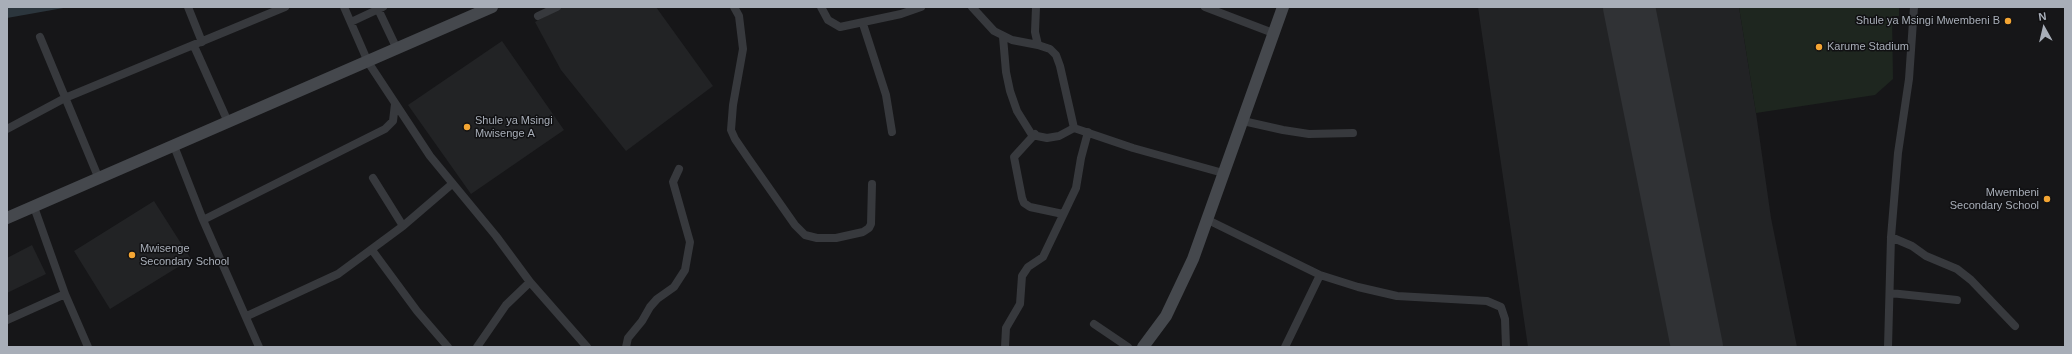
<!DOCTYPE html>
<style>
body{margin:0}
#map{position:relative;width:2072px;height:354px;overflow:hidden;background:#161618;font-family:Helvetica,sans-serif}
canvas{display:block}
.frame{position:absolute;inset:0;border:8px solid #a8aeb8;pointer-events:none}
.north{position:absolute;left:2024px;top:8px;width:40px;height:40px;-webkit-text-stroke:3px #111113;paint-order:stroke;rotate:352deg;font-size:11px;font-weight:700;line-height:16px;text-align:center;color:#a8aeb8}
.north::after{content:'';display:block;margin:auto;width:14px;height:18px;background:#a8aeb8;clip-path:polygon(50% 0,100% 100%,50% 72%,0 100%)}
</style>
<div id="map">
<canvas width="2072" height="354"></canvas>
<div class="frame"></div>
<div class="north">N</div>
</div>
<script>
const context = document.querySelector('canvas').getContext('2d');
context.lineJoin = 'round';
function fillPath(path, color) { context.fillStyle = color; context.fill(path, 'evenodd'); }
const toPath = rows => new Path2D(rows.map(r => 'M' + r).join(''));
function stroke(path, color, width, dash) { context.strokeStyle = color; context.lineWidth = width; context.lineCap = dash ? 'butt' : 'round'; context.setLineDash(dash || []); context.stroke(path); }
function write(font, color, halo, rows, align = 'center') {
  context.font = font + ' Helvetica,sans-serif'; context.lineWidth = 3; context.setLineDash([]); context.textBaseline = 'middle'; context.strokeStyle = halo; context.fillStyle = color; for (const [text, x, y, turn = 0] of rows) {
    context.save(); context.translate(x, y); context.rotate((+turn || 0) * Math.PI / 180); context.textAlign = isNaN(turn) ? turn : align; if (halo) context.strokeText(text, 0, 0); context.fillText(text, 0, 0); context.restore();
  }
}
const built = toPath([
 [563,7,656,7,713,86,626,151,561,70,535,22],
 [1478,7,1739,7,1756,113,1771,218,1797,347,1528,347],
 [502,41,564,130,471,194,408,105],
 [154,201,191,259,110,309,74,251],
 [32,245,46,274,7,293,7,258]
]);
const green = toPath([
 [1739,7,1899,7,1899,16,1892,16,1893,79,1875,95,1756,113]
]);
const water = toPath([
 [7,7,69,7,7,18]
]);
const runway = toPath([
 [1629,7,1697,347]
]);
const street = toPath([
 [188,7,202,42],
 [344,7,368,62,430,156,496,236,530,282,587,347],
 [734,7,739,16,743,49,733,105,731,130,735,139,748,158,795,225,805,235,817,238,836,238,863,232,869,228,871,224,872,184],
 [821,7,828,20,840,27,901,14,921,7],
 [972,7,994,31,1012,40,1038,45,1050,49,1056,55,1060,66,1074,128],
 [1036,7,1035,32,1038,45],
 [1205,7,1273,33],
 [378,9,397,49],
 [538,16,557,7],
 [351,22,383,7],
 [863,24,886,95,892,132],
 [40,37,99,179],
 [1003,37,1006,72,1010,91,1017,111,1032,135,1047,138,1059,136,1074,128,1133,148,1223,173],
 [194,46,228,122],
 [1243,121,1283,130,1309,134,1353,133],
 [7,129,65,98,285,7],
 [1035,134,1014,157,1022,198,1024,203,1030,207,1063,214],
 [174,146,203,220,259,347],
 [373,178,403,226],
 [34,207,65,294,88,347],
 [203,220,385,129,393,121,395,104],
 [1208,220,1320,275,1358,287,1397,296,1487,301,1501,307,1505,319,1506,347],
 [1891,237,1912,246,1926,256,1957,269,1971,280,2015,326],
 [372,250,417,311,448,347],
 [1890,293,1957,300],
 [247,316,338,274,403,226,452,184],
 [7,320,65,294],
 [1094,324,1128,347],
 [477,347,506,305,530,282],
 [626,347,628,338,642,321,650,307,657,299,674,287,685,270,690,242,673,182,679,169],
 [1005,347,1006,328,1020,304,1022,276,1028,267,1043,257,1076,188,1081,158,1088,132],
 [1285,347,1320,275],
 [1888,347,1891,237,1898,153,1909,79,1914,7]
]);
const secondary = toPath([
 [7,218,492,7],
 [1143,347,1166,316,1193,259,1283,7]
]);
const markers = [
 [2008,21,4,"#f4a533"],
 [1819,47,4,"#f4a533"],
 [467,127,4,"#f4a533"],
 [2047,199,4,"#f4a533"],
 [132,255,4,"#f4a533"]
];
const poiNames = [
 ["Shule ya Msingi Mwembeni B",2000,21,"right"],
 ["Karume Stadium",1827,47],
 ["Shule ya Msingi",475,121],
 ["Mwisenge A",475,134],
 ["Mwembeni",2039,193,"right"],
 ["Secondary School",2039,206,"right"],
 ["Mwisenge",140,249],
 ["Secondary School",140,262]
];
fillPath(built, '#222325');
fillPath(green, '#1e261f');
fillPath(water, '#2c363d');
stroke(runway, '#303235', 52);
stroke(street, '#37393d', 8);
stroke(secondary, '#45484d', 12);
for (const [x, y, r, color] of markers) { const dot = new Path2D(); dot.arc(x, y, r, 0, 2 * Math.PI); context.fillStyle = color; context.fill(dot); stroke(dot, '#111113', 1.5); }
write('11px', '#a8aeb8', '#111113', poiNames, 'left');
</script>
